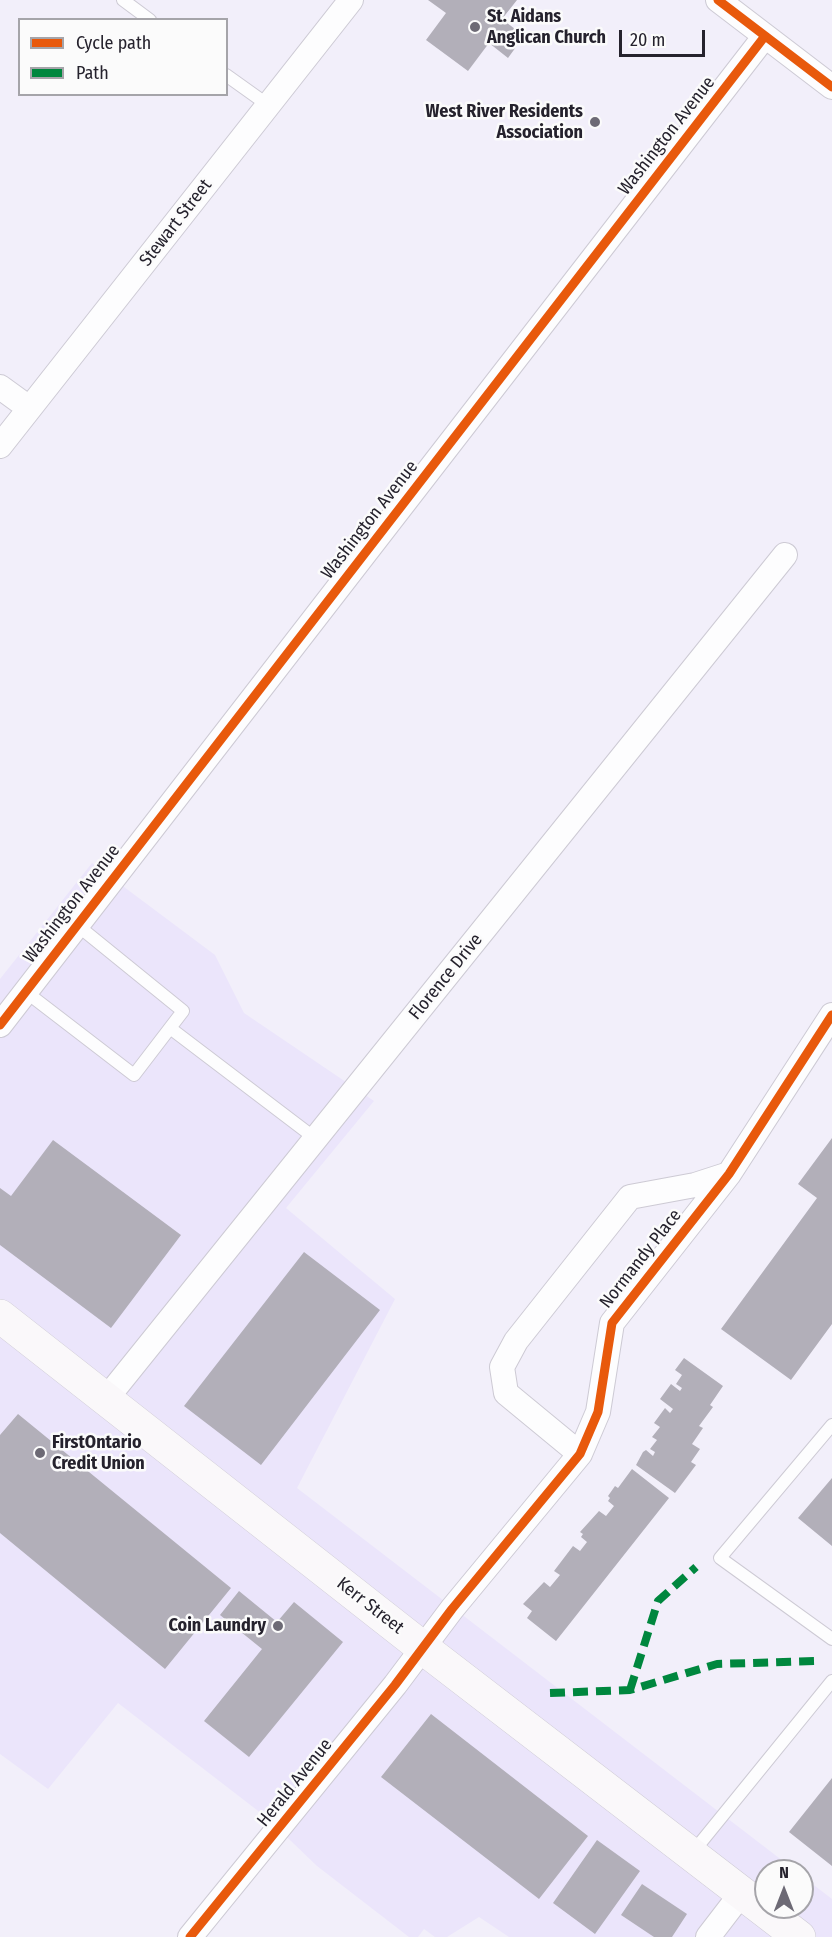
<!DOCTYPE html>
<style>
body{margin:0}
#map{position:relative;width:832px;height:1937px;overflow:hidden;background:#f2effa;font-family:"Fira Sans Condensed",sans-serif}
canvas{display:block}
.legend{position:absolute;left:18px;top:18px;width:210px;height:78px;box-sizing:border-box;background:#fbfbfb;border:2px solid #a5a4a9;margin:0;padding:8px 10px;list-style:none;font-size:18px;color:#25222d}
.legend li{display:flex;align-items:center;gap:12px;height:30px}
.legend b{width:30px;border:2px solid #a5a4a9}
.north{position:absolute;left:754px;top:1859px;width:60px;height:60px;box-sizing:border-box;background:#fbfbfb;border:2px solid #a5a4a9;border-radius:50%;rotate:0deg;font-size:16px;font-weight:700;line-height:24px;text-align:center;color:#25222d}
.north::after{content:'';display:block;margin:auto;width:21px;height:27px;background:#6d6a75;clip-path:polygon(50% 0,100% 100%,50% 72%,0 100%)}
.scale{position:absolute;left:619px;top:30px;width:86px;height:27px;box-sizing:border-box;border:3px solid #25222d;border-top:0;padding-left:8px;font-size:18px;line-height:21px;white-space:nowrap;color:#25222d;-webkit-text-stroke:4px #fbfbfb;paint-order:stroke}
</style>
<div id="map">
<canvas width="832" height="1937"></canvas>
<ul class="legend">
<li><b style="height:8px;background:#e8590c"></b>Cycle path</li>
<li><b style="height:8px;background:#00873e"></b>Path</li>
</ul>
<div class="north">N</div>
<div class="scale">20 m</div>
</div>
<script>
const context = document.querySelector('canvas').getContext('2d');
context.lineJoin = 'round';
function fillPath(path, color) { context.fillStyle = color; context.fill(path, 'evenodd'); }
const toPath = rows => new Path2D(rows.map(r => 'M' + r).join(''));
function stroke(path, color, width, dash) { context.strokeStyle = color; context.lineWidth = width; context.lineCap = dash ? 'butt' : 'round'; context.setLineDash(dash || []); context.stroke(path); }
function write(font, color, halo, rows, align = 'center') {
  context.font = font + ' "Fira Sans Condensed",sans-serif'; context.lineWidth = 5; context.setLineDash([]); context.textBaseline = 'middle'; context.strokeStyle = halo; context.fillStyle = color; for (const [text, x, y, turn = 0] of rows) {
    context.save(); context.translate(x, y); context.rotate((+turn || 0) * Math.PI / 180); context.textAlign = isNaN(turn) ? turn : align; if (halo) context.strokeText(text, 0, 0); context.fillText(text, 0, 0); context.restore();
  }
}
const built = toPath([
 [92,863,215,955,244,1013,374,1101,286,1208,395,1299,297,1488,796,1871,766,1871,766,1907,802,1907,802,1876,832,1899,832,1937,509,1937,479,1917,447,1937,435,1937,424,1929,418,1937,409,1937,317,1866,266,1817,118,1703,48,1789,0,1754,0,979]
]);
const building = toPath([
 [428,0,517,0,502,19,524,36,508,58,489,43,468,71,426,40,446,13],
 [832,1138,832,1324,791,1380,721,1329,817,1198,798,1184],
 [53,1140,181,1235,111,1328,0,1245,0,1188,11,1196],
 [304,1252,380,1310,261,1465,184,1406],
 [684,1358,723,1386,710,1405,713,1407,699,1426,703,1428,692,1444,700,1449,691,1462,696,1465,675,1493,636,1465,643,1452,646,1450,653,1456,655,1452,650,1449,657,1440,652,1437,660,1427,654,1423,665,1408,670,1413,673,1409,660,1399,671,1384,680,1391,682,1388,676,1384,682,1375,675,1370],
 [18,1414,231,1588,165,1669,0,1533,0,1435],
 [632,1469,669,1498,556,1641,527,1618,532,1611,523,1604,544,1582,550,1587,560,1575,554,1571,573,1546,580,1551,587,1542,581,1537,583,1534,580,1532,599,1511,606,1516,614,1506,608,1501,610,1498,608,1496,615,1486,618,1488],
 [832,1478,832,1546,798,1518],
 [239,1591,277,1622,294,1602,343,1642,249,1757,204,1721,262,1649,220,1615],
 [431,1714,588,1836,539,1899,381,1777],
 [832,1778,832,1866,789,1832],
 [597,1840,640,1871,595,1934,553,1903],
 [642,1884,687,1914,672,1937,654,1937,621,1915]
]);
const lane = toPath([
 [123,0,150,20],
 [226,75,268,105],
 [26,992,134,1075,183,1011,77,925],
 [170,1028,316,1139],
 [832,1425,720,1558,832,1639],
 [693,1852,832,1681]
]);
const street = toPath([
 [718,0,832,87],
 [0,387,29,408],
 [0,446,351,0],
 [0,1025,765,36],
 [106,1399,785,555],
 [580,1454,506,1393,502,1367,516,1341,630,1197,695,1185,729,1174],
 [190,1937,395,1685,452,1609,580,1454,598,1412,612,1323,729,1174,832,1015],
 [708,1937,741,1894]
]);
const secondary = toPath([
 [0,1316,423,1648,799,1937]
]);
const quiet = toPath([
 [630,1690,658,1601,696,1567],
 [550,1693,630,1690,717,1664,814,1661]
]);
const cycleway = toPath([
 [718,0,832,87],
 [0,1025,765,36],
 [190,1937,395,1685,452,1609,580,1454,598,1412,612,1323,729,1174,832,1015]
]);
const markers = [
 [475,27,6,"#6d6a75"],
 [595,122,6,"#6d6a75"],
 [40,1453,6,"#6d6a75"],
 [278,1626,6,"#6d6a75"]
];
const poiNames = [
 ["St. Aidans",487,17],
 ["Anglican Church",487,38],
 ["West River Residents",583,112,"right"],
 ["Association",583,133,"right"],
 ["FirstOntario",52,1443],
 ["Credit Union",52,1464],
 ["Coin Laundry",266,1626,"right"]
];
const streetNames = [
 ["Washington Avenue",667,136,-52],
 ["Stewart Street",176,223,-52],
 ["Washington Avenue",370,520,-52],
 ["Washington Avenue",72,904,-52],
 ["Florence Drive",446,977,-51],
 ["Normandy Place",641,1259,-52],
 ["Kerr Street",370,1606,38],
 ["Herald Avenue",295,1783,-51]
];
fillPath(built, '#ebe5fb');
fillPath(building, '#b2afb9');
stroke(lane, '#cdcad4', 14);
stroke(street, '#cdcad4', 26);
stroke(secondary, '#cdcad4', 34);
stroke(lane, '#fdfdfe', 12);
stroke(street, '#fdfdfe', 24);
stroke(secondary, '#faf8fa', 33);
stroke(quiet, '#00873e', 8, [15, 8]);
stroke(cycleway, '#e8590c', 9);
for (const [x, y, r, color] of markers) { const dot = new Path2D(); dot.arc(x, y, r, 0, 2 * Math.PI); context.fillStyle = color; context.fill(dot); stroke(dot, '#fbfbfb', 2); }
write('bold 18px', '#25222d', '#fbfbfb', poiNames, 'left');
write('18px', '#25222d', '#fbfbfb', streetNames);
</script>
